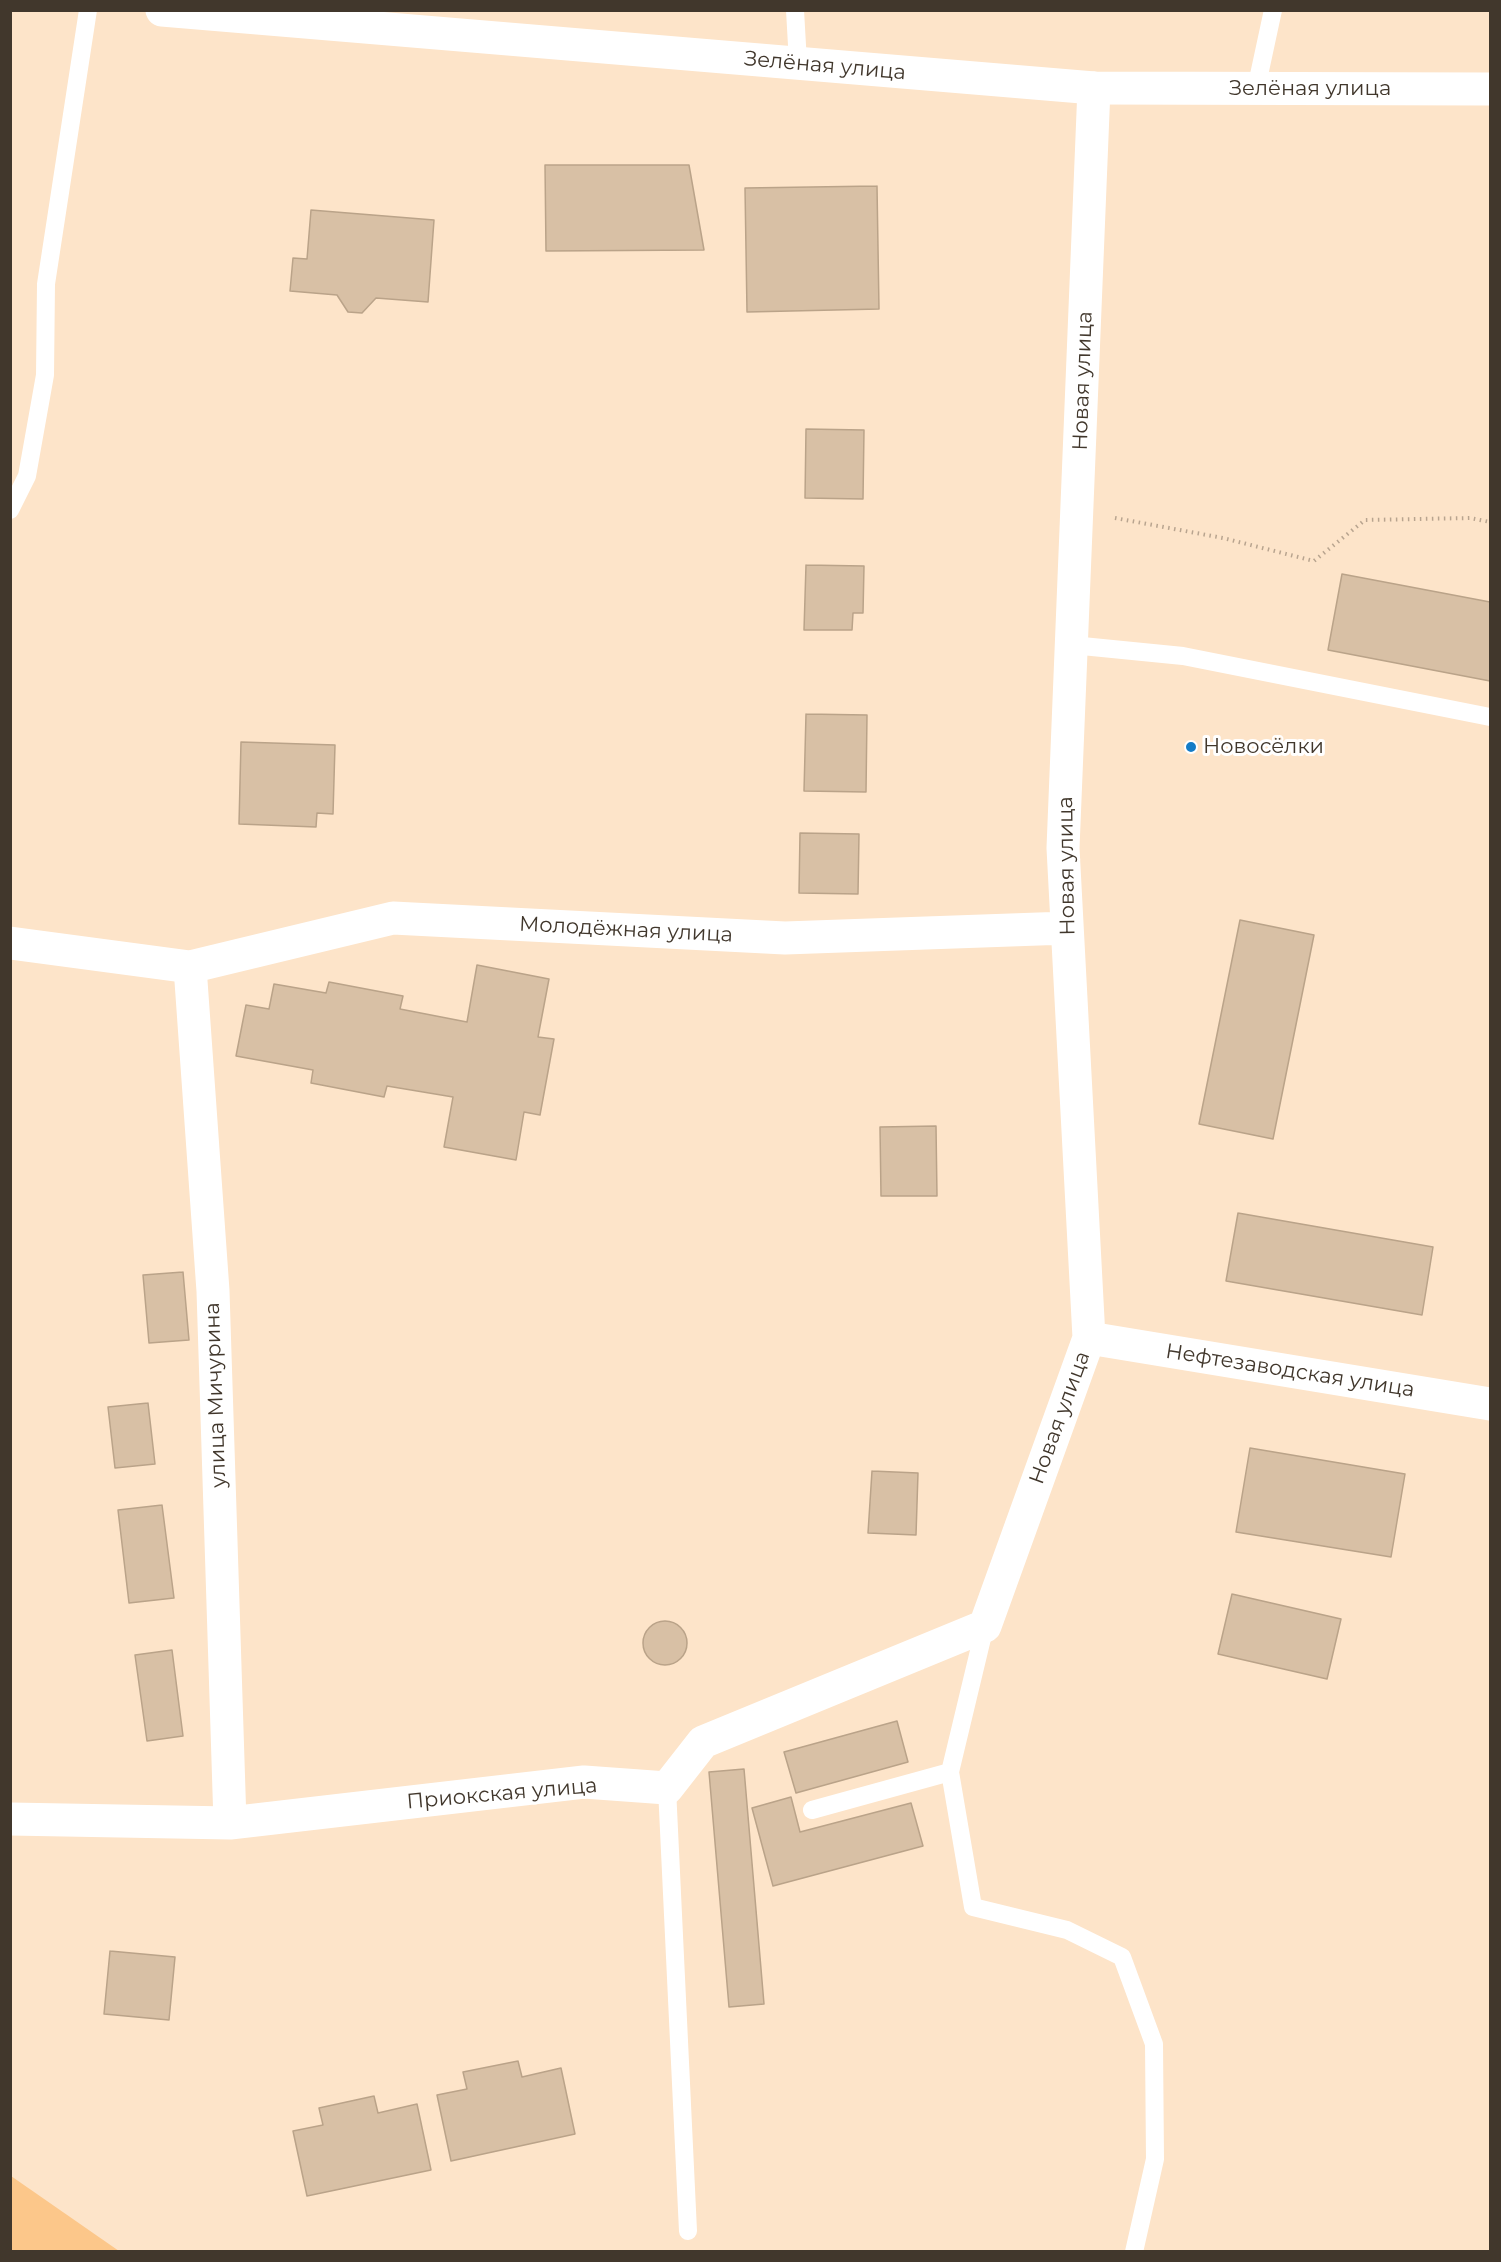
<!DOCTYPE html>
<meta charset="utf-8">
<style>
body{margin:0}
#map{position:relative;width:1501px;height:2262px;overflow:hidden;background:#fde4c9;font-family:Montserrat,sans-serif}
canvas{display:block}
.frame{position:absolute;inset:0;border:12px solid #41372c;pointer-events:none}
</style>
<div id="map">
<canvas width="1501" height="2262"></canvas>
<div class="frame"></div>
</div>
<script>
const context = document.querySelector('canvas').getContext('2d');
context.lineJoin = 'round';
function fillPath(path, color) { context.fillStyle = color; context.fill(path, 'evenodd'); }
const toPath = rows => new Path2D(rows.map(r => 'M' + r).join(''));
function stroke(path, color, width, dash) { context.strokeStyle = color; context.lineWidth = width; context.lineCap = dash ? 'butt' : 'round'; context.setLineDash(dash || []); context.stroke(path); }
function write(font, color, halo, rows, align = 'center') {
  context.font = font + ' Montserrat,sans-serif'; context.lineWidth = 6; context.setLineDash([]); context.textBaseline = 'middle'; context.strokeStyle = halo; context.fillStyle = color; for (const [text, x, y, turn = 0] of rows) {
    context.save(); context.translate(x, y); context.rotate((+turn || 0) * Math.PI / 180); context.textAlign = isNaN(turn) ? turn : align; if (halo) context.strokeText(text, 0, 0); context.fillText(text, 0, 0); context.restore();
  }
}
const green = toPath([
 [10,2176,11,2176,119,2251,11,2251]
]);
const building = toPath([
 [545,165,689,165,704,250,546,251,545,165],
 [877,186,879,309,747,312,745,188,877,186],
 [311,210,434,220,428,302,376,298,362,313,348,312,337,295,290,291,293,258,307,259,311,210],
 [806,429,864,430,863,499,805,498,806,429],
 [806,565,864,566,863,613,853,613,852,630,804,630,806,565],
 [1342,574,1490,602,1490,681,1328,650,1342,574],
 [806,714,867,715,866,792,804,791,806,714],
 [241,742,335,745,333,814,317,813,316,827,239,824,241,742],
 [800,833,859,834,858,894,799,893,800,833],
 [1240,920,1314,935,1273,1139,1199,1124,1240,920],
 [477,965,549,979,538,1037,554,1039,540,1115,524,1112,516,1160,444,1147,453,1097,387,1086,384,1097,311,1083,313,1070,236,1056,246,1005,269,1009,274,984,326,993,329,982,403,996,400,1009,467,1022,477,965],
 [936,1126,937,1196,881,1196,880,1127,936,1126],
 [1238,1213,1433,1247,1422,1315,1226,1281,1238,1213],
 [183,1272,189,1340,149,1343,143,1275,183,1272],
 [148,1403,155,1464,115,1468,108,1407,148,1403],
 [1250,1448,1405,1474,1391,1557,1236,1532,1250,1448],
 [872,1471,918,1473,916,1535,868,1533,872,1471],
 [162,1505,174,1598,129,1603,118,1510,162,1505],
 [1232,1594,1341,1619,1327,1679,1218,1654,1232,1594],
 '643 1643a22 22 0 1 1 44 0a22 22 0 1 1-44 0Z',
 [172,1650,183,1736,147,1741,135,1655,172,1650],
 [897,1721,908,1762,796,1793,784,1752,897,1721],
 [744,1769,764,2004,729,2007,709,1772,744,1769],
 [791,1797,800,1832,911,1803,923,1846,773,1886,752,1808,791,1797],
 [110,1951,175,1957,169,2020,104,2014,110,1951],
 [518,2061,522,2077,561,2068,575,2134,451,2161,437,2095,467,2089,463,2072,518,2061],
 [374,2096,378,2113,417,2104,431,2170,307,2196,293,2131,323,2125,319,2108,374,2096]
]);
const path = toPath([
 [1115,518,1223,538,1314,561,1365,520,1470,518,1490,522]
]);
const lane = toPath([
 [795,10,798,63],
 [1256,89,1273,10],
 [10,510,27,476,45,375,46,284,88,10],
 [1072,645,1183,656,1490,717],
 [985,1626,950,1772,973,1907,1067,1930,1122,1957,1154,2044,1155,2159,1134,2252],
 [667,1788,688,2231],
 [812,1810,950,1772]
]);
const street = toPath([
 [10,943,190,967,393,918,785,938,1067,928],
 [190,967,213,1291,230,1823],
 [1089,1338,1490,1404],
 [10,1819,230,1823,584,1782,667,1788,703,1742,985,1626,1089,1338,1063,848,1094,88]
]);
const secondary = toPath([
 [162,10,1094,88,1490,89]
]);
const markers = [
 [1191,747,6,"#147cc7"]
];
const streetNames = [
 ["Зелёная улица",825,66,5],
 ["Зелёная улица",1310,89],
 ["Новая улица",1083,381,-88],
 ["Новая улица",1067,866,-91],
 ["Молодёжная улица",626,930,3],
 ["Нефтезаводская улица",1290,1371,9],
 ["улица Мичурина",216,1395,-92],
 ["Новая улица",1060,1418,-70],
 ["Приокская улица",502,1794,-5]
];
const poiNames = [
 ["Новосёлки",1203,747]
];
fillPath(green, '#fcc78a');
fillPath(building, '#d8c0a5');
stroke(building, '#baa389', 1.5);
stroke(path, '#b8a48f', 4, [1.5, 4.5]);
stroke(lane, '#fff', 18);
stroke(street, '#fff', 33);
stroke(secondary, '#fff', 33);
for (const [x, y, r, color] of markers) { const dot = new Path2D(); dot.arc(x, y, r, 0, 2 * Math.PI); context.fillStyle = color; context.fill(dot); stroke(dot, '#fff', 2); }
write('21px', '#41372c', '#fff', streetNames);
write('21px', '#41372c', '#fff', poiNames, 'left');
</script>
